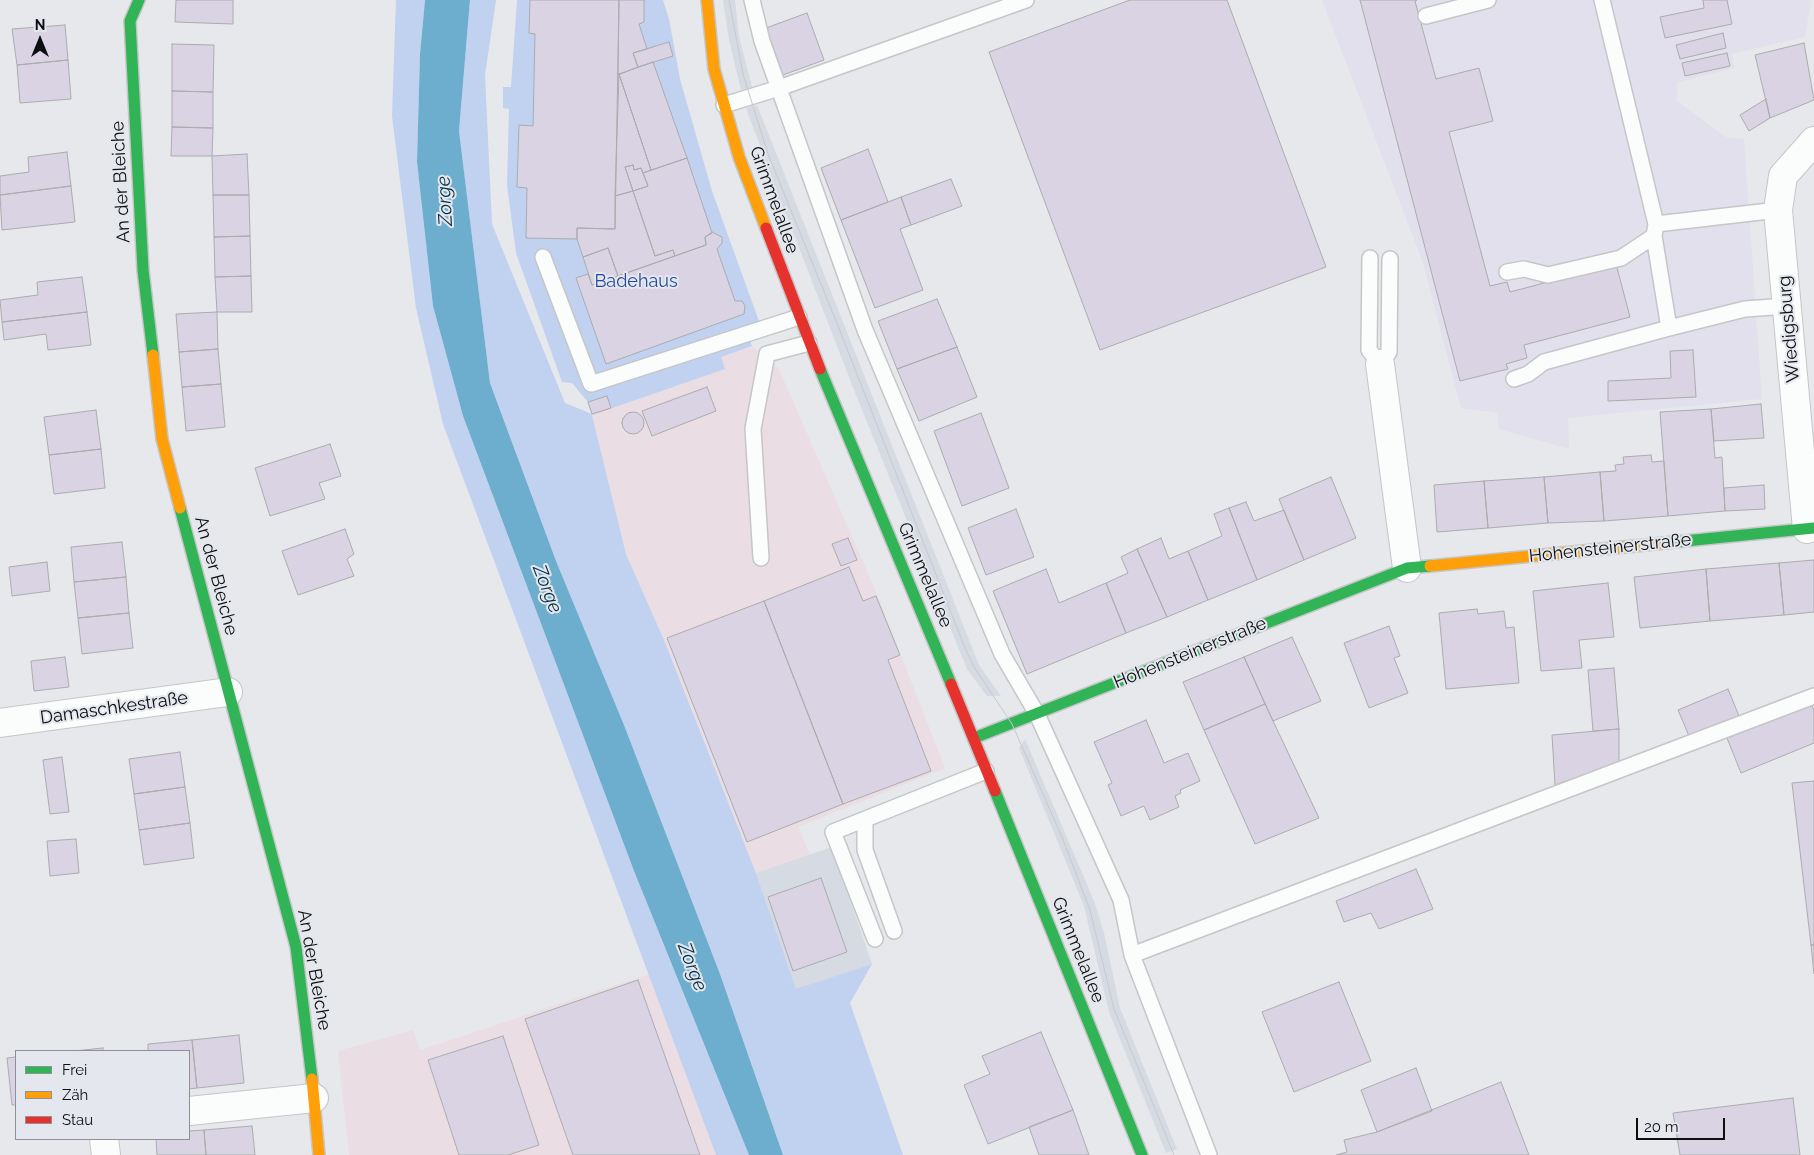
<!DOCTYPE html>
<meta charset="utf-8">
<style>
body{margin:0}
#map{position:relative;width:1814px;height:1155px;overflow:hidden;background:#e6e8eb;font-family:Raleway,sans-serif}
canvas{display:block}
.legend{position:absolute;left:15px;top:1050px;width:175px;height:90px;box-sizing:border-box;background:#e4e7ed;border:1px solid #8e9095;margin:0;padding:6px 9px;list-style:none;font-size:15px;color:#0d0e10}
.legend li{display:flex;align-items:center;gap:10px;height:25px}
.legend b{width:25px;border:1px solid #8e9095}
.north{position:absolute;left:15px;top:15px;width:50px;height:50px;-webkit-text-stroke:4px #e4e7ed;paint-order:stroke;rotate:0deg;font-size:14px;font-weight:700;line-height:20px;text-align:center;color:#0d0e10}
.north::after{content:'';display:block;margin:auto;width:18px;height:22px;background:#0d0e10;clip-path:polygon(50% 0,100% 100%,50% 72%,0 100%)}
.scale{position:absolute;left:1636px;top:1118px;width:89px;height:22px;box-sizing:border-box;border:2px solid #0d0e10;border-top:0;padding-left:6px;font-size:15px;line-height:18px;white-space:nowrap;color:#0d0e10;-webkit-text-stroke:4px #e4e7ed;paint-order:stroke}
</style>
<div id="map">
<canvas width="1814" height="1155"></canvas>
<ul class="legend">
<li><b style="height:6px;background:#30b455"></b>Frei</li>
<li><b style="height:6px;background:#ff9f0a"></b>Zäh</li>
<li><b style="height:6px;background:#e5322d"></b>Stau</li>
</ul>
<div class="north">N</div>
<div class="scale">20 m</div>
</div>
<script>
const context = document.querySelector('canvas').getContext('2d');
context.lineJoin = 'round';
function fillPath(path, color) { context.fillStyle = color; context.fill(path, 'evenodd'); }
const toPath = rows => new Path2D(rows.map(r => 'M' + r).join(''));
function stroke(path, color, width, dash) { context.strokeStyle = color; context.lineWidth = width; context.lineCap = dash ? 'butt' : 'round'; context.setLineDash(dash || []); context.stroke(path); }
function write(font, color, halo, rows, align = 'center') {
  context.font = font + ' Raleway,sans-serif'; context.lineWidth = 4; context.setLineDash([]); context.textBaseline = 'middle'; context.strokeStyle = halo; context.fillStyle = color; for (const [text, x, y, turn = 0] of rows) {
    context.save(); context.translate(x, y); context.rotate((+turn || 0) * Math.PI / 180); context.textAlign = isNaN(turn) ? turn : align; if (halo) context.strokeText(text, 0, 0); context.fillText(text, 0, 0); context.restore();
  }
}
const commercial = toPath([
 [752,346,779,369,877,594,945,768,798,827,810,855,756,873,664,640,626,554,592,414,724,369,721,357],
 [650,974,716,1155,349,1155,338,1051,413,1030,420,1050]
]);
const built = toPath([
 [723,0,735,0,739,37,752,87,741,90,729,40],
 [757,105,979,665,1001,696,987,696,967,669,852,385,786,214,779,217,766,177,771,175,746,108],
 [1025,739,1094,901,1104,933,1120,1008,1177,1149,1166,1153,1109,1012,1084,906,1019,748],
 [832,847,872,964,796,990,756,873]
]);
const education = toPath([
 [1322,0,1811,0,1805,37,1732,54,1734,68,1678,82,1677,101,1726,137,1744,139,1762,399,1568,418,1569,449,1499,429,1497,413,1461,408,1422,260]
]);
const green = toPath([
 [396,0,425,0,420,54,417,162,433,306,463,416,634,871,749,1155,716,1155,443,424,416,308,392,116],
 [470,0,496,0,485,75,492,224,565,403,592,414,588,402,572,383,562,382,516,253,507,185,509,109,503,108,503,87,511,87,517,0,663,0,669,19,680,79,712,191,760,324,746,329,752,346,721,357,725,369,592,415,626,554,664,640,756,873,796,989,872,964,850,1003,903,1155,783,1155,720,974,624,725,556,561,490,383,459,131]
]);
const water = toPath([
 [425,0,470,0,459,131,490,383,556,561,624,725,720,974,783,1155,749,1155,634,871,463,416,433,306,417,162,420,54]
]);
const building = toPath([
 [176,0,233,0,233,24,175,22,176,0],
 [530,0,619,0,615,229,577,228,577,239,526,238,527,188,517,187,519,125,533,126,535,34,529,33,530,0],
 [619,0,644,0,644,22,639,24,647,49,633,53,638,67,618,75,619,0],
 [1130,0,1227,0,1326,267,1100,350,989,52,1130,0],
 [1360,0,1417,0,1415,1,1436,79,1479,68,1493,121,1449,132,1490,286,1507,282,1510,292,1616,264,1630,317,1524,345,1527,358,1506,364,1508,369,1460,381,1360,0],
 [1703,0,1727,0,1732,24,1665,38,1660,17,1704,8,1703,0],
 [807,13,824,60,783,75,766,28,807,13],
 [65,25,68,60,17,65,12,29,65,25],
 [1723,33,1726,48,1680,59,1676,45,1723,33],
 [669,42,673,56,638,67,633,53,669,42],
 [1804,43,1814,100,1770,118,1755,55,1804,43],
 [172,44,214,45,213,92,172,91,172,44],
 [1727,53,1730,66,1685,76,1682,63,1727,53],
 [68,60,71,99,20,103,17,65,68,60],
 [653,62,687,158,651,170,619,74,653,62],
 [619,74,651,170,643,173,641,168,634,170,633,165,625,167,633,191,615,196,619,74],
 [172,91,213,92,213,128,172,127,172,91],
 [1766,99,1770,118,1749,131,1740,115,1766,99],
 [172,127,213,128,212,156,171,156,172,127],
 [868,149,888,202,841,220,821,168,868,149],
 [67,152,71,186,0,195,0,176,29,172,28,157,67,152],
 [247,154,249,195,213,195,212,156,247,154],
 [687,158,712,233,705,237,706,245,675,256,673,250,655,256,633,191,648,186,643,173,687,158],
 [633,165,634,170,641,168,648,186,633,191,625,167,633,165],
 [951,179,962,206,911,225,901,197,951,179],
 [71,186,75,222,2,230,0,195,71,186],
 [633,191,655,256,673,250,675,256,618,276,608,248,583,257,577,239,577,228,615,229,615,196,633,191],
 [213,195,249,195,250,236,214,237,213,195],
 [901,197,911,225,900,229,923,290,875,308,841,220,901,197],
 [712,232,722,237,722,243,717,249,735,301,742,301,745,306,744,314,606,364,576,278,588,274,592,285,706,245,705,237,712,232],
 [250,236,251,276,215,277,214,237,250,236],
 [608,248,618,276,592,285,583,257,608,248],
 [251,276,252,312,217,312,215,277,251,276],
 [82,277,87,312,2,322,0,300,38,295,37,282,82,277],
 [937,299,957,347,897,369,878,321,937,299],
 [87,312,91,345,48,350,46,334,4,340,2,322,87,312],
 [217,312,218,349,179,352,176,314,217,312],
 [957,347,977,397,919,421,897,369,957,347],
 [218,349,221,384,182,387,179,352,218,349],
 [1693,350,1696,397,1608,401,1608,381,1671,378,1670,351,1693,350],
 [221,384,225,427,186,431,182,387,221,384],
 [707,387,716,411,652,436,642,411,707,387],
 [607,396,611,408,592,414,588,402,607,396],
 [1761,404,1764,438,1714,441,1711,409,1761,404],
 [1711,409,1715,458,1722,457,1725,511,1668,516,1660,412,1711,409],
 [96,410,101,449,49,455,44,417,96,410],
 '622 423a11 11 0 1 1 22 0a11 11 0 1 1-22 0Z',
 [981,413,1009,488,962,506,934,431,981,413],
 [330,444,341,476,319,483,325,499,270,516,255,468,330,444],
 [101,449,105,488,54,494,49,455,101,449],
 [1651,455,1652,462,1664,461,1668,516,1604,521,1600,472,1616,471,1615,465,1624,464,1623,457,1651,455],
 [1600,472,1604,521,1548,523,1544,477,1600,472],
 [1331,477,1356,538,1304,560,1279,499,1331,477],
 [1544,477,1548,523,1488,528,1484,481,1544,477],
 [1484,481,1488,528,1437,532,1434,485,1484,481],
 [1764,485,1765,509,1725,511,1724,488,1764,485],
 [1246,502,1254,521,1284,510,1304,560,1257,580,1229,508,1246,502],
 [1229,508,1257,580,1208,600,1188,551,1222,536,1214,514,1229,508],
 [1016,509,1034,557,986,575,968,528,1016,509],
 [345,529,354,554,347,559,354,576,298,595,282,551,345,529],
 [848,538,857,560,841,566,832,544,848,538],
 [1161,538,1169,559,1188,551,1208,600,1167,617,1137,549,1161,538],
 [122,542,126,577,74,582,71,547,122,542],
 [1137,549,1167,617,1126,633,1106,583,1128,573,1121,557,1137,549],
 [1814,560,1814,612,1784,615,1779,563,1814,560],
 [47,562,50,591,12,596,9,567,47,562],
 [1779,563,1784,615,1710,621,1706,569,1779,563],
 [849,567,863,601,876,596,900,655,888,660,931,771,843,804,764,601,849,567],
 [1046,569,1059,603,1106,583,1126,633,1027,674,993,591,1046,569],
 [1706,569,1710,621,1640,628,1634,577,1706,569],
 [126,577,129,613,78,618,74,582,126,577],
 [1608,583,1614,637,1579,640,1582,668,1541,671,1533,591,1608,583],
 [764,601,843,804,747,842,667,638,764,601],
 [1477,609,1478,614,1504,611,1506,628,1514,627,1519,683,1446,689,1439,613,1477,609],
 [129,613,133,648,82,654,78,618,129,613],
 [1389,626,1400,656,1394,658,1408,693,1369,708,1344,643,1389,626],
 [1292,637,1321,701,1273,721,1244,657,1292,637],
 [65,657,69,687,34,691,31,661,65,657],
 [1244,657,1265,704,1204,730,1183,682,1244,657],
 [1614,668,1619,729,1593,731,1588,670,1614,668],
 [1728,689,1739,716,1689,736,1678,710,1728,689],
 [1265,704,1319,818,1255,844,1204,730,1265,704],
 [1812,705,1814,711,1814,743,1741,773,1727,738,1812,705],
 [1146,720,1164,763,1188,753,1200,781,1180,790,1181,793,1175,796,1179,807,1150,820,1144,806,1121,816,1108,785,1112,783,1094,742,1146,720],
 [1619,729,1619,763,1555,785,1552,735,1619,729],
 [180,752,185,787,134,794,129,759,180,752],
 [62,757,69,812,50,814,43,760,62,757],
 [1814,781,1814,945,1811,945,1792,783,1814,781],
 [185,787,190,823,139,830,134,794,185,787],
 [190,823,194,858,144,865,139,830,190,823],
 [76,839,79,873,50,876,47,841,76,839],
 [1416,869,1433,909,1379,929,1371,913,1344,922,1336,901,1416,869],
 [821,878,847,952,793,971,768,897,821,878],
 [1811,945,1814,945,1814,974,1811,945],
 [638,980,700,1155,573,1155,525,1019,638,980],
 [1339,982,1371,1061,1294,1092,1262,1012,1339,982],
 [1041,1032,1073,1110,988,1144,964,1085,990,1074,982,1056,1041,1032],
 [239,1035,244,1083,197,1088,192,1040,239,1035],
 [503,1036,539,1145,508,1155,459,1155,428,1060,503,1036],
 [192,1040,197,1088,189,1089,189,1051,148,1051,148,1044,192,1040],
 [103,1048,103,1051,74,1051,103,1048],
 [16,1057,16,1105,12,1105,7,1058,16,1057],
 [1416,1068,1432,1111,1377,1132,1361,1090,1416,1068],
 [1501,1082,1529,1155,1336,1155,1347,1152,1344,1140,1377,1132,1501,1082],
 [1793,1098,1800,1155,1680,1155,1673,1113,1793,1098],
 [1073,1110,1089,1155,1039,1155,1029,1127,1073,1110],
 [252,1126,255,1155,206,1155,204,1130,252,1126],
 [204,1130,206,1155,157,1155,156,1139,189,1139,189,1131,204,1130]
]);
const lane = toPath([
 [752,0,762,41,865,330,1002,654,1037,714,1121,900,1132,955,1209,1155],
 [1602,0,1656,224,1654,236,1669,328],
 [1426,16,1488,0],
 [724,105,779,88,1026,0],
 [1656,224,1778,210],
 [543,257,591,384,799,317],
 [1370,258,1369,350,1380,364,1389,352,1390,259],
 [1507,272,1524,269,1548,275,1621,258,1654,236],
 [1514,379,1528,374,1544,362,1669,328,1745,309,1787,306],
 [761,558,753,429,767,354,809,343],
 [865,820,865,850,894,931],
 [875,939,833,832,986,771],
 [1132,955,1814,696]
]);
const street = toPath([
 [1380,364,1407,568],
 [1807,529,1778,210,1783,176,1814,141],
 [0,723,228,692],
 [189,1111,314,1098],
 [104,1139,106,1155]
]);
const fast = toPath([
 [139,0,130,21,143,270,153,355],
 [820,369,951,684],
 [180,508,296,947,312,1079],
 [1665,543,1814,528],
 [974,738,1407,568,1430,566],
 [995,791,1142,1155]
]);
const slow = toPath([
 [707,0,714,69,739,157,766,228],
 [153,355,162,439,180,508],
 [1430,566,1665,543],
 [312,1079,319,1155]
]);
const jam = toPath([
 [766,228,820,369],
 [951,684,995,791]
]);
const tram = toPath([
 [729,0,743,74,768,154,836,321,965,648,974,667,1012,724,1062,837,1090,910,1114,1009,1174,1155]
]);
const streetNames = [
 ["An der Bleiche",121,182,-93],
 ["Grimmelallee",774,200,70],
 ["Wiedigsburg",1789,329,-95],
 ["Hohensteinerstraße",1610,548,-6],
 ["Grimmelallee",925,575,67],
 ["An der Bleiche",216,576,75],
 ["Hohensteinerstraße",1190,653,-22],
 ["Damaschkestraße",114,708,-8],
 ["Grimmelallee",1078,950,68],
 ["An der Bleiche",314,970,80]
];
const parkNames = [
 ["Badehaus",636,282]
];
const waterNames = [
 ["Zorge",445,201,-93],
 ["Zorge",547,589,69],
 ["Zorge",692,967,69]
];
fillPath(commercial, '#eadee4');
fillPath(built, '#d6dae2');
fillPath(education, '#e3e0ed');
fillPath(green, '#c1d1f0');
fillPath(water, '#6dadce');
fillPath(building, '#d9d3e3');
stroke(building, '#abacae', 1);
stroke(lane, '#c4c6c8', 18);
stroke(street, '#c4c6c8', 30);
stroke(fast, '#c4c6c8', 14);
stroke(slow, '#c4c6c8', 14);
stroke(jam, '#c4c6c8', 14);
stroke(lane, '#fbfcfc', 15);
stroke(street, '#fbfcfc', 28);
stroke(fast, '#30b455', 11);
stroke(slow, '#ff9f0a', 11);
stroke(jam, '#e5322d', 11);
stroke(tram, '#c9c9ca', 1);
write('18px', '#0d0e10', '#e4e7ed', streetNames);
write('18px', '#264a9a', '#e4e7ed', parkNames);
write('italic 19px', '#062f42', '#e4e7ed', waterNames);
</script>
